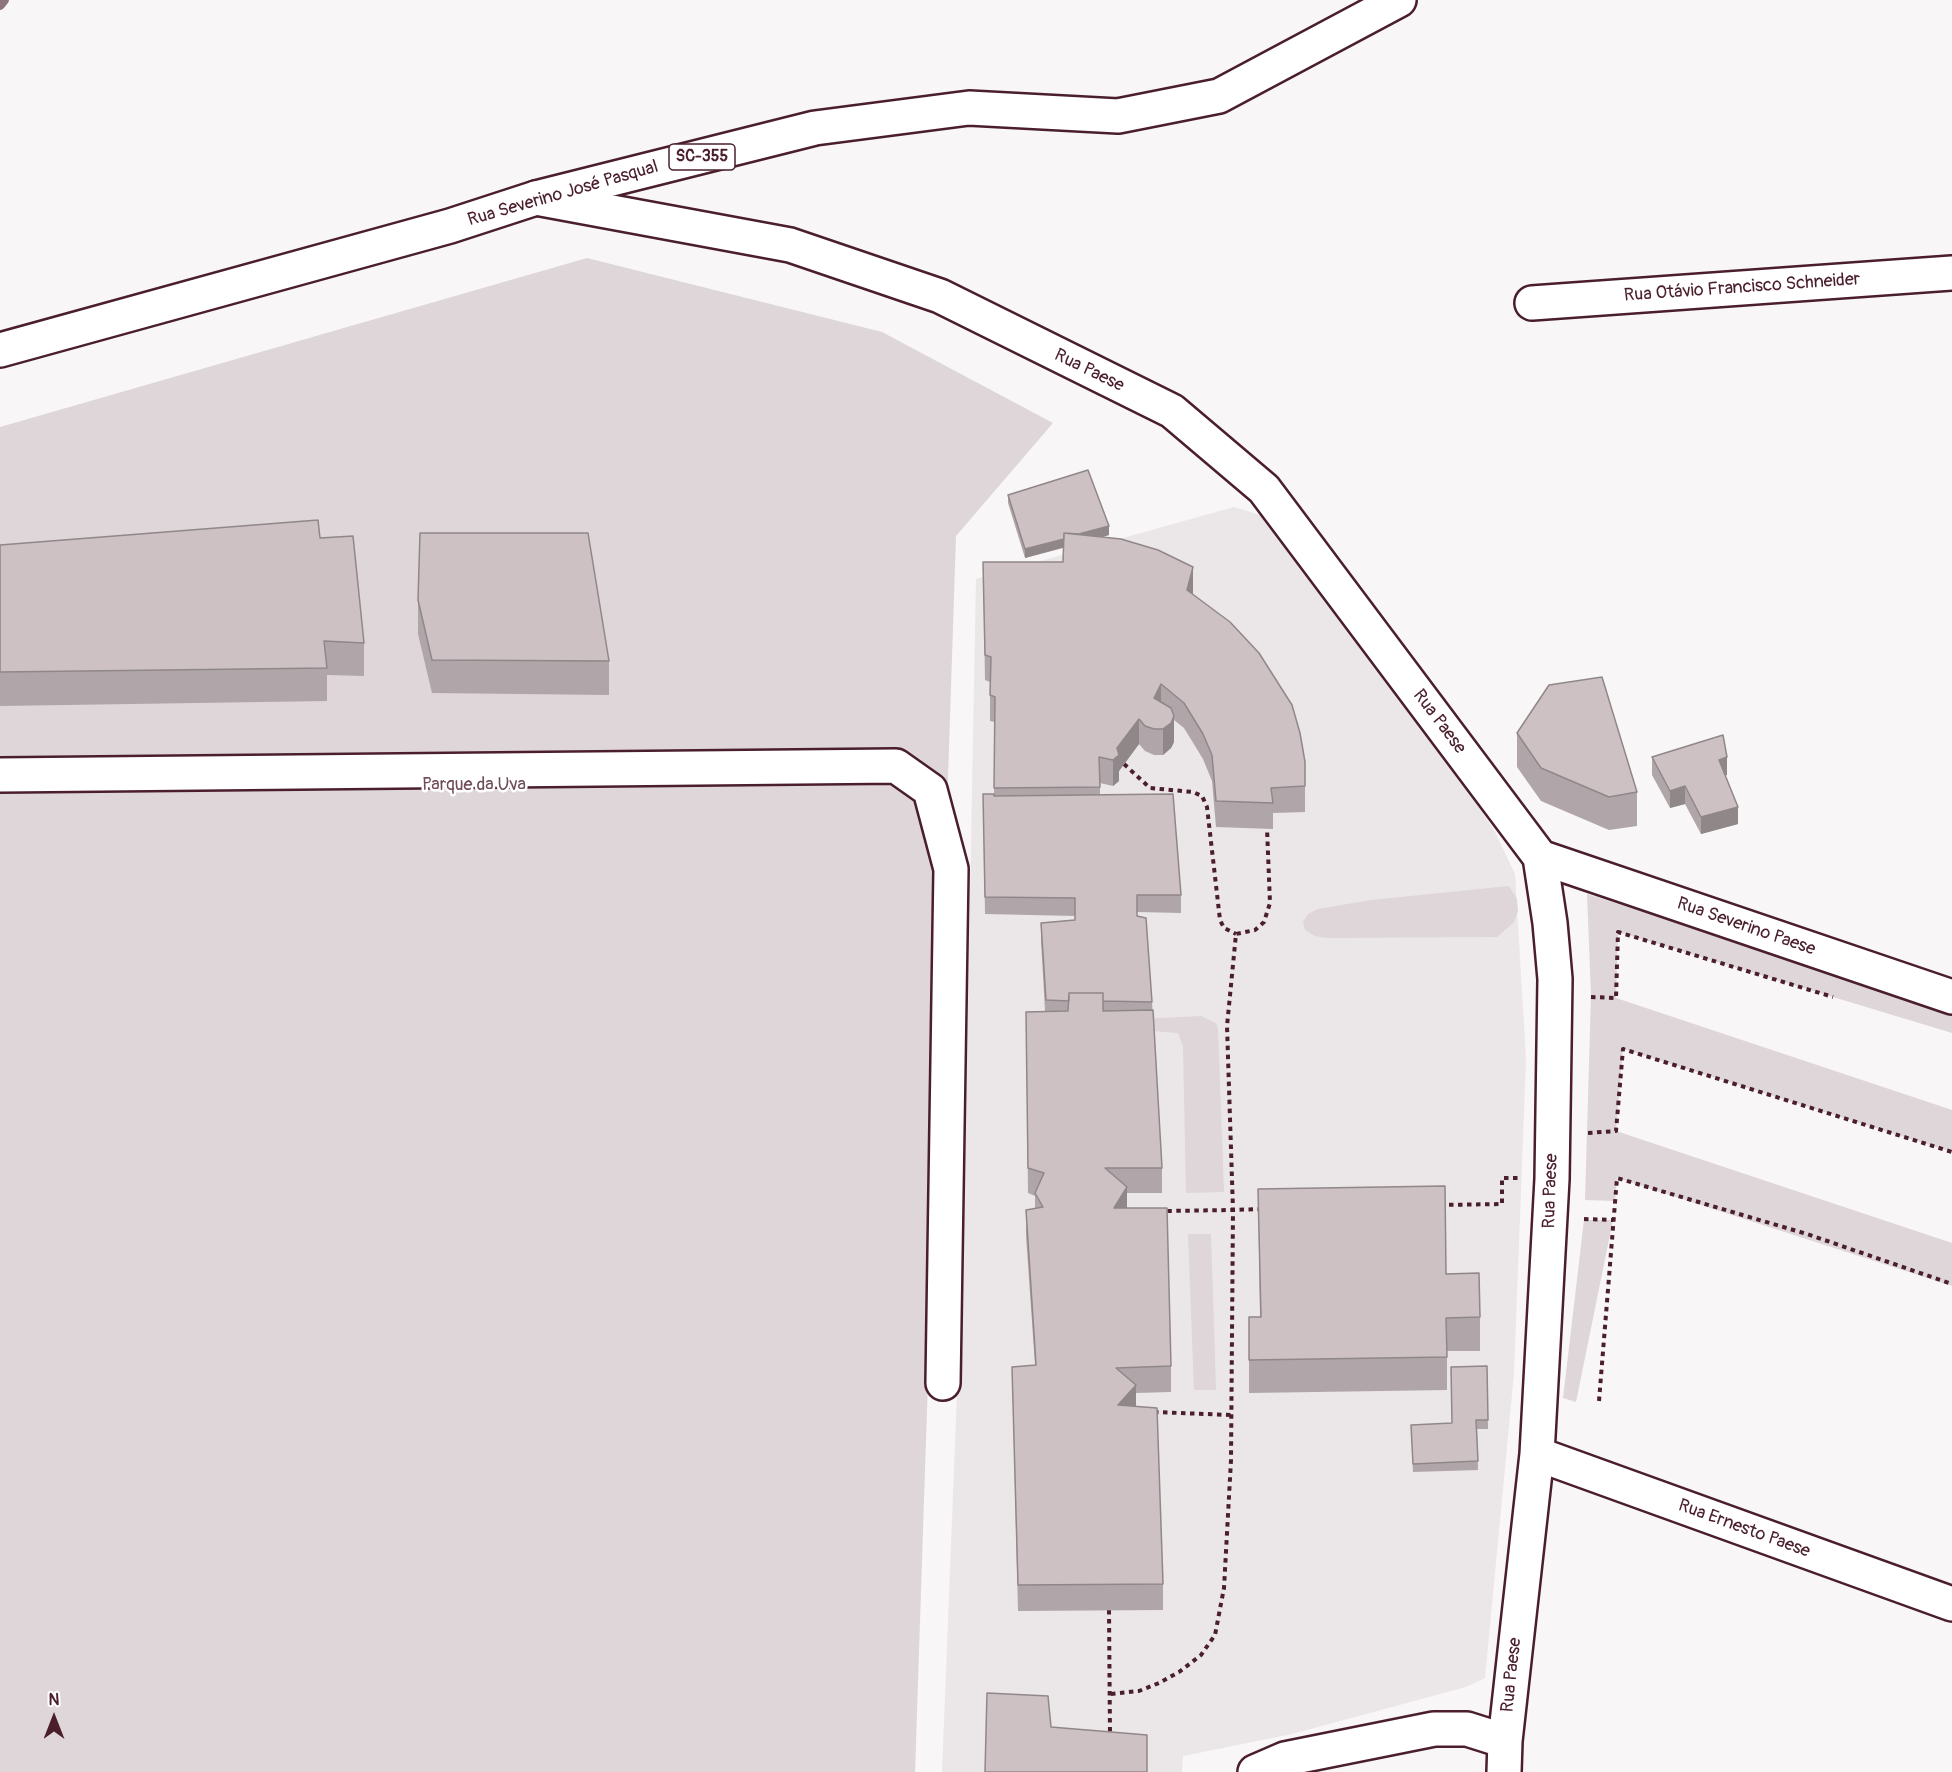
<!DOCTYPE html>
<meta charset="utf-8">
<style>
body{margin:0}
#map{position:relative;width:1952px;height:1772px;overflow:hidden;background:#f8f6f7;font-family:Pangolin,sans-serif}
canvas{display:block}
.north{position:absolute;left:24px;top:1688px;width:60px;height:60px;-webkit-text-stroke:4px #fff;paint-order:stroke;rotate:0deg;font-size:16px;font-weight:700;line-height:24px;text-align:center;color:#4a1f2b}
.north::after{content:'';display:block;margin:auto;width:21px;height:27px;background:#4a1f2b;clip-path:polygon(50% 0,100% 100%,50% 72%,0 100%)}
</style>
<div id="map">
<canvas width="1952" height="1772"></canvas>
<div class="north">N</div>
</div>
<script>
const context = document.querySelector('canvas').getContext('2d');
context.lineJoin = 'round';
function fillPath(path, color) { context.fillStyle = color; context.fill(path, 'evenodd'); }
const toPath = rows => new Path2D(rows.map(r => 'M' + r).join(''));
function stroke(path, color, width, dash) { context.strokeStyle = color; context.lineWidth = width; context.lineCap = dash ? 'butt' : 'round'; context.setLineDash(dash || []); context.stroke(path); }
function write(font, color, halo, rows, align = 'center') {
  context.font = font + ' Pangolin,sans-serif'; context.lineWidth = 5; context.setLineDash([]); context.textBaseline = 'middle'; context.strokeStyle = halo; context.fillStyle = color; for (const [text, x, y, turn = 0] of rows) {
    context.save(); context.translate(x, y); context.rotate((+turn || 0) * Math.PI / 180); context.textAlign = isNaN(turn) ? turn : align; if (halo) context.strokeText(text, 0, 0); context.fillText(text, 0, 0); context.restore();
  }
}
const built = toPath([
 [1234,507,1263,516,1288,540,1458,775,1495,832,1515,874,1526,1060,1514,1373,1485,1678,1466,1687,1292,1734,1183,1756,1182,1772,942,1772,964,1218,976,579]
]);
const green = toPath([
 [587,258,882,332,1053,423,956,536,915,1772,0,1772,0,427],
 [1509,886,1517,899,1518,911,1514,922,1497,937,1326,938,1315,936,1305,930,1303,922,1308,914,1318,909,1371,900],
 [1587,894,1952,1010,1952,1033,1618,932,1616,998,1952,1110,1952,1152,1623,1049,1616,1131,1952,1243,1952,1286,1617,1178,1615,1201,1585,1200,1591,995],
 [1201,1016,1216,1023,1218,1029,1224,1192,1186,1193,1183,1046,1178,1033,1139,1030,1139,1019],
 [1584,1220,1613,1220,1576,1402,1563,1398],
 [1188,1234,1211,1234,1216,1390,1194,1390]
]);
const stream = toPath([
 [0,5,4,0]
]);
const path = toPath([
 [1124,764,1150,788,1193,792,1202,796,1207,807,1220,920,1224,928,1236,934],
 [1591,997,1616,998,1618,932,1833,997],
 [1588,1133,1616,1131,1623,1049,1952,1152],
 [1440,1205,1502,1204,1502,1178,1518,1178],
 [1262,1209,1233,1210,1227,1026,1236,934,1255,930,1264,922,1270,903,1267,828],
 [1584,1219,1613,1220],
 [1599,1401,1617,1178,1807,1234,1952,1284],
 [1154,1412,1231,1415],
 [1109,1610,1110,1736],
 [1111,1694,1139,1691,1159,1683,1179,1672,1201,1655,1215,1635,1224,1588,1231,1460,1233,1210,1164,1211]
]);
const street = toPath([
 [536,198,790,245,940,296,1172,411,1264,489,1540,857,1550,923,1555,979,1552,1179,1537,1454,1505,1741,1504,1772],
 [1532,303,1952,273],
 [0,775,896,766,930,790,951,869,943,1383],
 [1540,857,1952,997],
 [1537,1454,1952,1604],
 [1255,1772,1285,1759,1434,1729,1467,1729,1505,1741]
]);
const primary = toPath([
 [0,350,450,226,536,198,815,128,969,108,1118,116,1219,96,1399,0]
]);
const wall = toPath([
 [1008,495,1109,535,1102,537,1193,592,1193,594,1305,762,1305,812,1273,813,1273,829,1216,827,1212,781,1203,759,1184,728,1174,720,1174,742,1171,748,1163,755,1154,755,1145,751,1139,744,1119,771,1119,781,1113,786,1100,783,1100,795,1181,895,1181,913,1137,912,1137,916,1152,1002,1162,1168,1162,1193,1127,1193,1127,1208,1171,1366,1171,1392,1136,1393,1136,1406,1163,1584,1163,1610,1018,1611,1012,1367,1035,1365,1026,1236,1026,1210,1035,1209,1035,1196,1028,1193,1026,1012,1045,1011,1041,940,1041,923,1075,920,1075,916,985,914,983,794,994,794,995,722,990,721,990,682,985,680,983,562,1063,562,1063,548,1025,558,1008,503],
 [320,538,364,643,364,676,327,675,327,701,0,706,0,545],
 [418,600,609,661,609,695,432,693,418,634],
 [1517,733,1637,792,1637,826,1609,830,1541,801,1517,767],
 [1652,757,1727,775,1725,775,1738,824,1701,834,1685,804,1670,808,1652,775],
 [1258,1189,1446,1274,1480,1317,1480,1351,1447,1351,1447,1390,1249,1393,1249,1317,1260,1317],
 [1487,1366,1488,1429,1477,1429,1478,1470,1413,1472,1411,1425,1452,1424]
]);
const shadedWall = toPath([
 [1109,526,1109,535,1025,558,1025,549],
 [1193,567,1193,592,1187,616,1187,590],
 [1161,684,1161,710,1154,698],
 [1174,716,1174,742,1171,748,1163,755,1163,729],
 [1139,719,1139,744,1119,771,1119,781,1113,786,1113,760,1117,748],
 [1727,757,1727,775,1719,778,1719,760],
 [1685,786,1685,804,1670,808,1670,791],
 [1738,807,1738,824,1701,834,1701,817],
 [1127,1187,1127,1212,1114,1208],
 [1136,1385,1136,1411,1118,1405]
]);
const building = toPath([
 [1088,470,1109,526,1079,534,1064,533,1064,539,1025,549,1008,495,1088,470],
 [318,520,320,538,353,536,364,643,324,641,327,668,0,672,0,545,318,520],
 [420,533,588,533,609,661,432,660,418,600,420,533],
 [1064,533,1121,539,1158,550,1193,567,1187,590,1230,622,1259,653,1292,705,1300,733,1305,762,1305,786,1271,788,1273,803,1216,801,1212,755,1203,734,1184,703,1161,684,1154,698,1171,708,1174,716,1171,723,1163,729,1154,729,1145,726,1139,719,1117,748,1119,755,1113,760,1099,757,1100,787,994,788,995,697,990,695,991,657,985,655,983,562,1063,562,1064,533],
 [1602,677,1637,792,1609,797,1541,768,1517,733,1549,685,1602,677],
 [1723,735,1727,757,1719,760,1738,807,1701,817,1685,786,1670,791,1652,757,1723,735],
 [983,794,994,794,994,796,1173,794,1181,895,1137,895,1137,916,1146,918,1152,1002,1103,1001,1103,993,1069,993,1069,1001,1046,1000,1041,923,1075,920,1075,898,985,897,983,794],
 [1069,993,1103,993,1103,1011,1153,1010,1162,1168,1105,1168,1127,1187,1114,1208,1167,1208,1171,1366,1116,1368,1136,1385,1118,1405,1157,1408,1163,1584,1018,1585,1012,1367,1036,1365,1026,1210,1043,1207,1035,1193,1044,1173,1028,1168,1026,1012,1068,1011,1069,993],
 [1445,1186,1446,1274,1479,1273,1480,1317,1446,1318,1447,1357,1249,1360,1249,1317,1261,1317,1258,1189,1445,1186],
 [1487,1366,1488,1420,1476,1420,1478,1461,1413,1464,1411,1425,1452,1423,1451,1367,1487,1366],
 [987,1693,1048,1696,1051,1727,1147,1735,1147,1772,985,1772,987,1693]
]);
const shields = [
 [702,157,66]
];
const shieldNames = [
 ["SC-355",702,157]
];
const streetNames = [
 ["Rua Severino José Pasqual",563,194,-16],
 ["Rua Otávio Francisco Schneider",1742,288,-4],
 ["Rua Paese",1089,371,26],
 ["Rua Paese",1439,722,53],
 ["Rua Severino Paese",1746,927,19],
 ["Rua Paese",1551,1191,-88],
 ["Rua Ernesto Paese",1744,1529,20],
 ["Rua Paese",1512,1675,-84]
];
const parkNames = [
 ["Parque da Uva",474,785]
];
fillPath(built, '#ebe6e8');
fillPath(green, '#ded6d9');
stroke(stream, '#8f747b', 10);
stroke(street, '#4a1f2b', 38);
stroke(primary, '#4a1f2b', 38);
stroke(path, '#4a1f2b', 4, [4.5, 4.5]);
stroke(street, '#fff', 33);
stroke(primary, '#fff', 33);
fillPath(wall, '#b0a6a9');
fillPath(shadedWall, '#908789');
fillPath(building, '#cdc1c4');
stroke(building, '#908789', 1.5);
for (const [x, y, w] of shields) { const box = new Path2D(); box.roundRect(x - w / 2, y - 13, w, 26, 4.5); context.fillStyle = '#fff'; context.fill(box); stroke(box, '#4a1f2b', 1.5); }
write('bold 16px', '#4a1f2b', null, shieldNames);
write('18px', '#4a1f2b', '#fff', streetNames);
write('18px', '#6f4d56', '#fff', parkNames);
</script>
